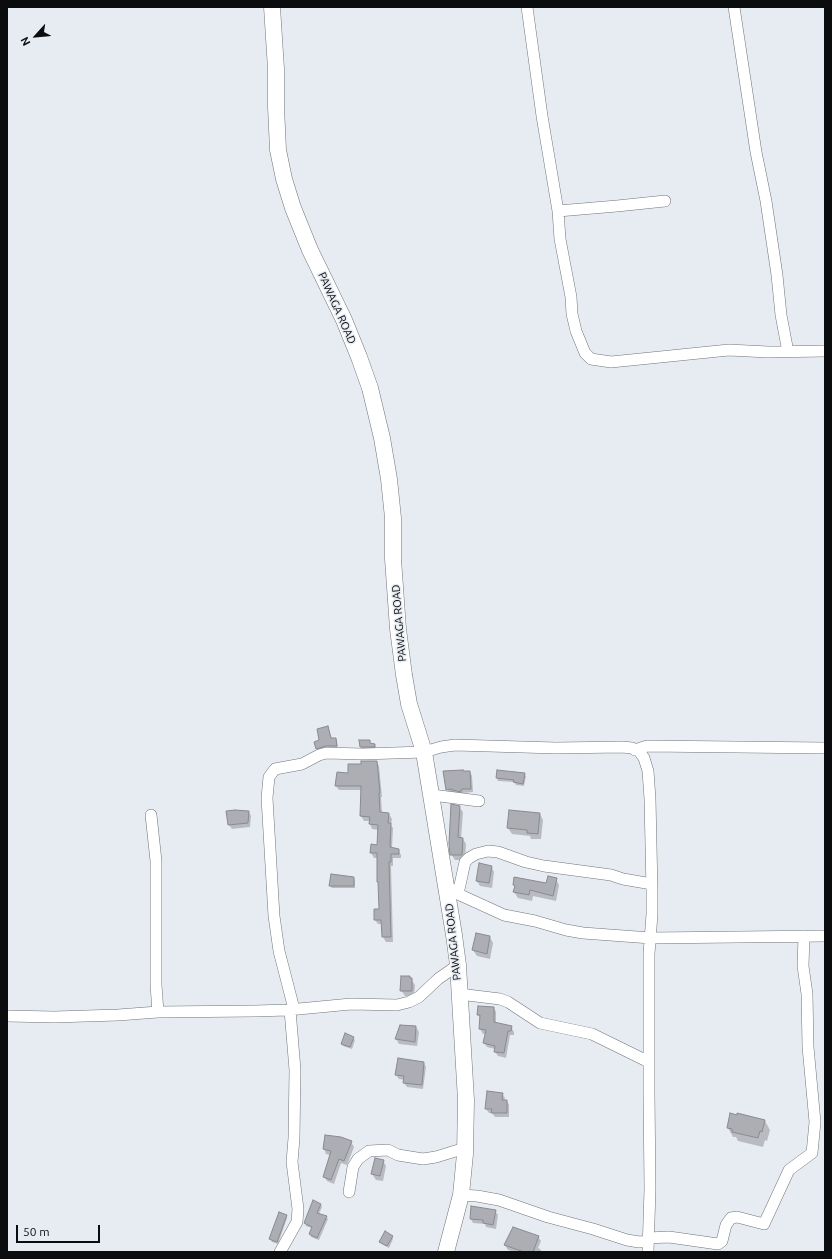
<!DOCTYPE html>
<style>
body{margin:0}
#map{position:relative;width:832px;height:1259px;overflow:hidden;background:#e7ecf2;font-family:Ubuntu,sans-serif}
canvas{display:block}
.frame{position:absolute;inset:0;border:8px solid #0a0c0e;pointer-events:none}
.north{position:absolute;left:16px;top:16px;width:40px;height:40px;-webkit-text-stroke:3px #e7ecf2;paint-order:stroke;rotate:243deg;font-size:11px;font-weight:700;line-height:16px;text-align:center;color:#0a0c0e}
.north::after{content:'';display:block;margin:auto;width:14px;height:18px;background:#0a0c0e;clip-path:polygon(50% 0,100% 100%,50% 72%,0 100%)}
.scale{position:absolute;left:16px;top:1225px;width:84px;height:18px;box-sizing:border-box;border:2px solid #0a0c0e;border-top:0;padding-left:5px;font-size:12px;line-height:14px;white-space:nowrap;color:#0a0c0e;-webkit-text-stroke:3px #e7ecf2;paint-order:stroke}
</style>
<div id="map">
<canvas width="832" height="1259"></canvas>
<div class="frame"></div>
<div class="north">N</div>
<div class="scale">50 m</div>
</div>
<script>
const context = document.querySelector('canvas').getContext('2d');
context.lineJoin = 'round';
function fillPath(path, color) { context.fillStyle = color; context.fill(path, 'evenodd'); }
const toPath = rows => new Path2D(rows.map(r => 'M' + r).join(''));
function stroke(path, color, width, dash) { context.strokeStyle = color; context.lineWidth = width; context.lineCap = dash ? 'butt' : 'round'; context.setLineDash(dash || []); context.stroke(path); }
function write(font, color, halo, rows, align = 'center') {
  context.font = font + ' Ubuntu,sans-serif'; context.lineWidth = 3; context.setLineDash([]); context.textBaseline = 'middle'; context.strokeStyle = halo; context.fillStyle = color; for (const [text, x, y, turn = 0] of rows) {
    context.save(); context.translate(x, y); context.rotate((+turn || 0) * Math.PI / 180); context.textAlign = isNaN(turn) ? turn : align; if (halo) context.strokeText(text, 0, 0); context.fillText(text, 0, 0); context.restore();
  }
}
const shadow = toPath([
 [328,727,332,739,335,739,337,742,338,749,318,751,317,748],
 [369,741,372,745,374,745,378,751,364,752,361,747],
 [376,762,379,766,382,797,381,797,382,813,389,814,392,819,391,825,393,828,392,848,398,850,401,855,401,858,393,858,393,866,391,866,393,942,386,942,383,937,383,924,378,924,375,920,380,910,378,858,374,858,371,853,372,845,378,846,379,830,372,829,370,824,370,821,364,821,361,816,361,790,339,790,336,786,362,765],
 [497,771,524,774,526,776,524,786,516,785,514,782,498,781,497,778],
 [470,772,472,776,473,792,463,793,462,795,450,793,447,789],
 [459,807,463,812,461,839,463,839,466,844,465,860,455,860,451,854],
 [249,812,251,816,250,827,232,829,229,825],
 [540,814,543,820,541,839,531,839,530,836,512,834,508,828],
 [491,866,494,872,492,888,480,886,477,881],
 [353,878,355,880,355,888,332,888,330,886],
 [556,879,559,885,556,901,533,896,532,901,518,898,514,892,515,888,514,885,547,884],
 [477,934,490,937,493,943,490,959,477,956,473,950],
 [411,979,415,985,414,996,405,996,401,990],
 [479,1007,494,1008,496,1012,496,1024,511,1027,514,1032,514,1035,510,1035,506,1058,498,1056,495,1052,495,1049,487,1047,484,1043,486,1034,483,1034,480,1029,481,1019,478,1015],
 [400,1026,416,1027,419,1032,417,1046,399,1044,396,1039],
 [353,1038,355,1040,352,1049,343,1046,342,1044],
 [424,1063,426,1067,423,1089,407,1087,404,1083,405,1080,399,1079,396,1075],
 [502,1094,505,1098,504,1101,507,1101,509,1105,509,1117,495,1117,492,1113,489,1113,486,1109],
 [765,1121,770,1130,767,1141,765,1140,763,1147,738,1141,736,1137,733,1137,728,1128],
 [351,1142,354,1147,347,1165,341,1163,334,1184,327,1181,324,1176,330,1155,326,1154,324,1149],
 [383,1161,386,1166,383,1181,376,1180,372,1174],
 [321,1205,322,1207,319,1214,326,1217,328,1219,319,1240,311,1237,310,1234,312,1228,306,1226,305,1223],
 [495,1211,498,1215,496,1229,486,1227,485,1224,473,1223,471,1219],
 [286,1215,287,1218,278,1244,272,1242,270,1239],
 [392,1236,393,1239,389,1248,382,1244,380,1242],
 [538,1237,541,1241,538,1248,540,1249,542,1252,515,1252,508,1250,505,1245]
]);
const building = toPath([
 [328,726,331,738,336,738,337,746,326,746,316,749,314,742,319,740,317,729,328,726],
 [359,740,370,740,370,743,375,744,375,747,360,747,359,740],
 [361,761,377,761,380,793,379,793,380,812,389,813,388,823,391,823,390,847,399,849,399,854,391,854,391,862,389,862,391,937,382,937,381,920,374,920,374,909,379,909,378,882,377,882,377,853,370,853,371,844,377,845,378,825,369,824,370,817,360,816,361,786,335,786,337,772,348,773,348,764,361,764,361,761],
 [463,770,463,771,470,771,471,789,463,789,461,790,461,792,452,790,452,789,446,790,443,771,463,770],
 [497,770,525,773,523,784,513,782,514,780,496,778,497,770],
 [451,804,460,806,458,837,463,838,462,855,450,855,449,843,451,804],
 [235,810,249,811,248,823,228,825,226,811,235,810],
 [509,810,540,813,538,834,527,833,527,830,507,828,509,810],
 [479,863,492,866,489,883,476,881,479,863],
 [331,874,354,877,354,886,329,886,331,874],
 [548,876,557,878,553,896,530,890,529,895,513,892,515,886,513,885,514,877,546,883,548,876],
 [476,933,490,936,487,954,472,950,476,933],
 [401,976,410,976,410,978,412,978,412,991,400,991,401,976],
 [478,1006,494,1007,494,1022,512,1026,511,1031,508,1031,504,1053,494,1052,495,1046,483,1043,486,1030,479,1029,480,1015,477,1015,478,1006],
 [400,1025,416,1026,415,1042,395,1039,400,1025],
 [345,1033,354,1037,350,1047,341,1044,345,1033],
 [398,1058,424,1062,422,1085,403,1083,404,1076,395,1075,398,1058],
 [487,1091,503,1093,502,1100,507,1100,507,1113,491,1113,492,1109,485,1109,487,1091],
 [730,1113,737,1115,737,1113,765,1120,762,1132,760,1131,758,1138,732,1132,732,1129,727,1128,730,1113],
 [325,1135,341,1137,352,1141,344,1161,339,1159,331,1180,323,1177,331,1151,323,1149,325,1135],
 [375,1158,384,1160,380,1176,371,1174,375,1158],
 [313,1200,321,1204,317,1213,327,1216,317,1238,309,1234,312,1227,304,1223,313,1200],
 [471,1206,496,1210,493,1225,483,1223,483,1220,470,1219,471,1206],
 [279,1212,287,1215,277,1242,269,1239,279,1212],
 [513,1227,539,1236,533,1252,524,1252,504,1245,513,1227],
 [385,1231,393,1236,387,1246,379,1242,385,1231]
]);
const street = toPath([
 [527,7,542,116,558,211,560,239,571,297,572,314,576,331,585,353,591,359,611,362,729,350,768,352,825,351],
 [734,7,756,152,766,201,777,275,781,315,788,352],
 [558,211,617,206,665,201],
 [635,750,647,746,825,748],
 [432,795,479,801],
 [151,815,156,861,156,985,158,1012],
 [447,886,458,894,504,915,535,921,566,930,583,933,651,938,825,936],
 [458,894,465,862,469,858,476,854,488,851,498,852,526,862,544,866,611,875,623,879,652,884],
 [459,994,500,999,508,1002,540,1023,592,1034,649,1062],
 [294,1009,279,951,274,916,267,798,269,777,275,769,302,764,319,755,326,753,363,754,424,752,441,747,455,745,556,748,622,747,632,748,639,751,644,758,648,771,650,799,652,891,652,914,649,954,649,1093,650,1189,648,1252],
 [7,1016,54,1017,118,1015,158,1012,255,1011,288,1010,351,1004,397,1005,409,1002,419,997,438,979,458,965],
 [349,1192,353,1167,358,1159,369,1151,388,1150,398,1155,423,1159,436,1157,465,1148],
 [461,1195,477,1196,499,1200,548,1217,593,1229,627,1240,639,1242,649,1241],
 [648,1238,669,1237,718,1244,722,1241,726,1225,731,1218,737,1217,764,1224,789,1170,812,1153,815,1122,808,1047,807,994,803,966,804,936],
 [280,1252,297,1222,298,1209,292,1162,294,1138,295,1070,290,1010]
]);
const secondary = toPath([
 [272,7,276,69,276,107,278,150,284,179,293,208,310,250,344,320,359,357,370,388,382,438,389,479,393,518,393,559,398,629,404,675,409,704,424,752,454,935,458,965,466,1100,465,1154,461,1195,446,1252]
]);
const streetNames = [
 ["PAWAGA ROAD",337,308,66],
 ["PAWAGA ROAD",399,623,-95],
 ["PAWAGA ROAD",453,942,-96]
];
fillPath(shadow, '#0003');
fillPath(building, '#adadb4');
stroke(building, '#898a90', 1);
stroke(street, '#707479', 12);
stroke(secondary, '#707479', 17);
stroke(street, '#fff', 11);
stroke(secondary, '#fff', 16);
write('11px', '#0a0c0e', '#e7ecf2', streetNames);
</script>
